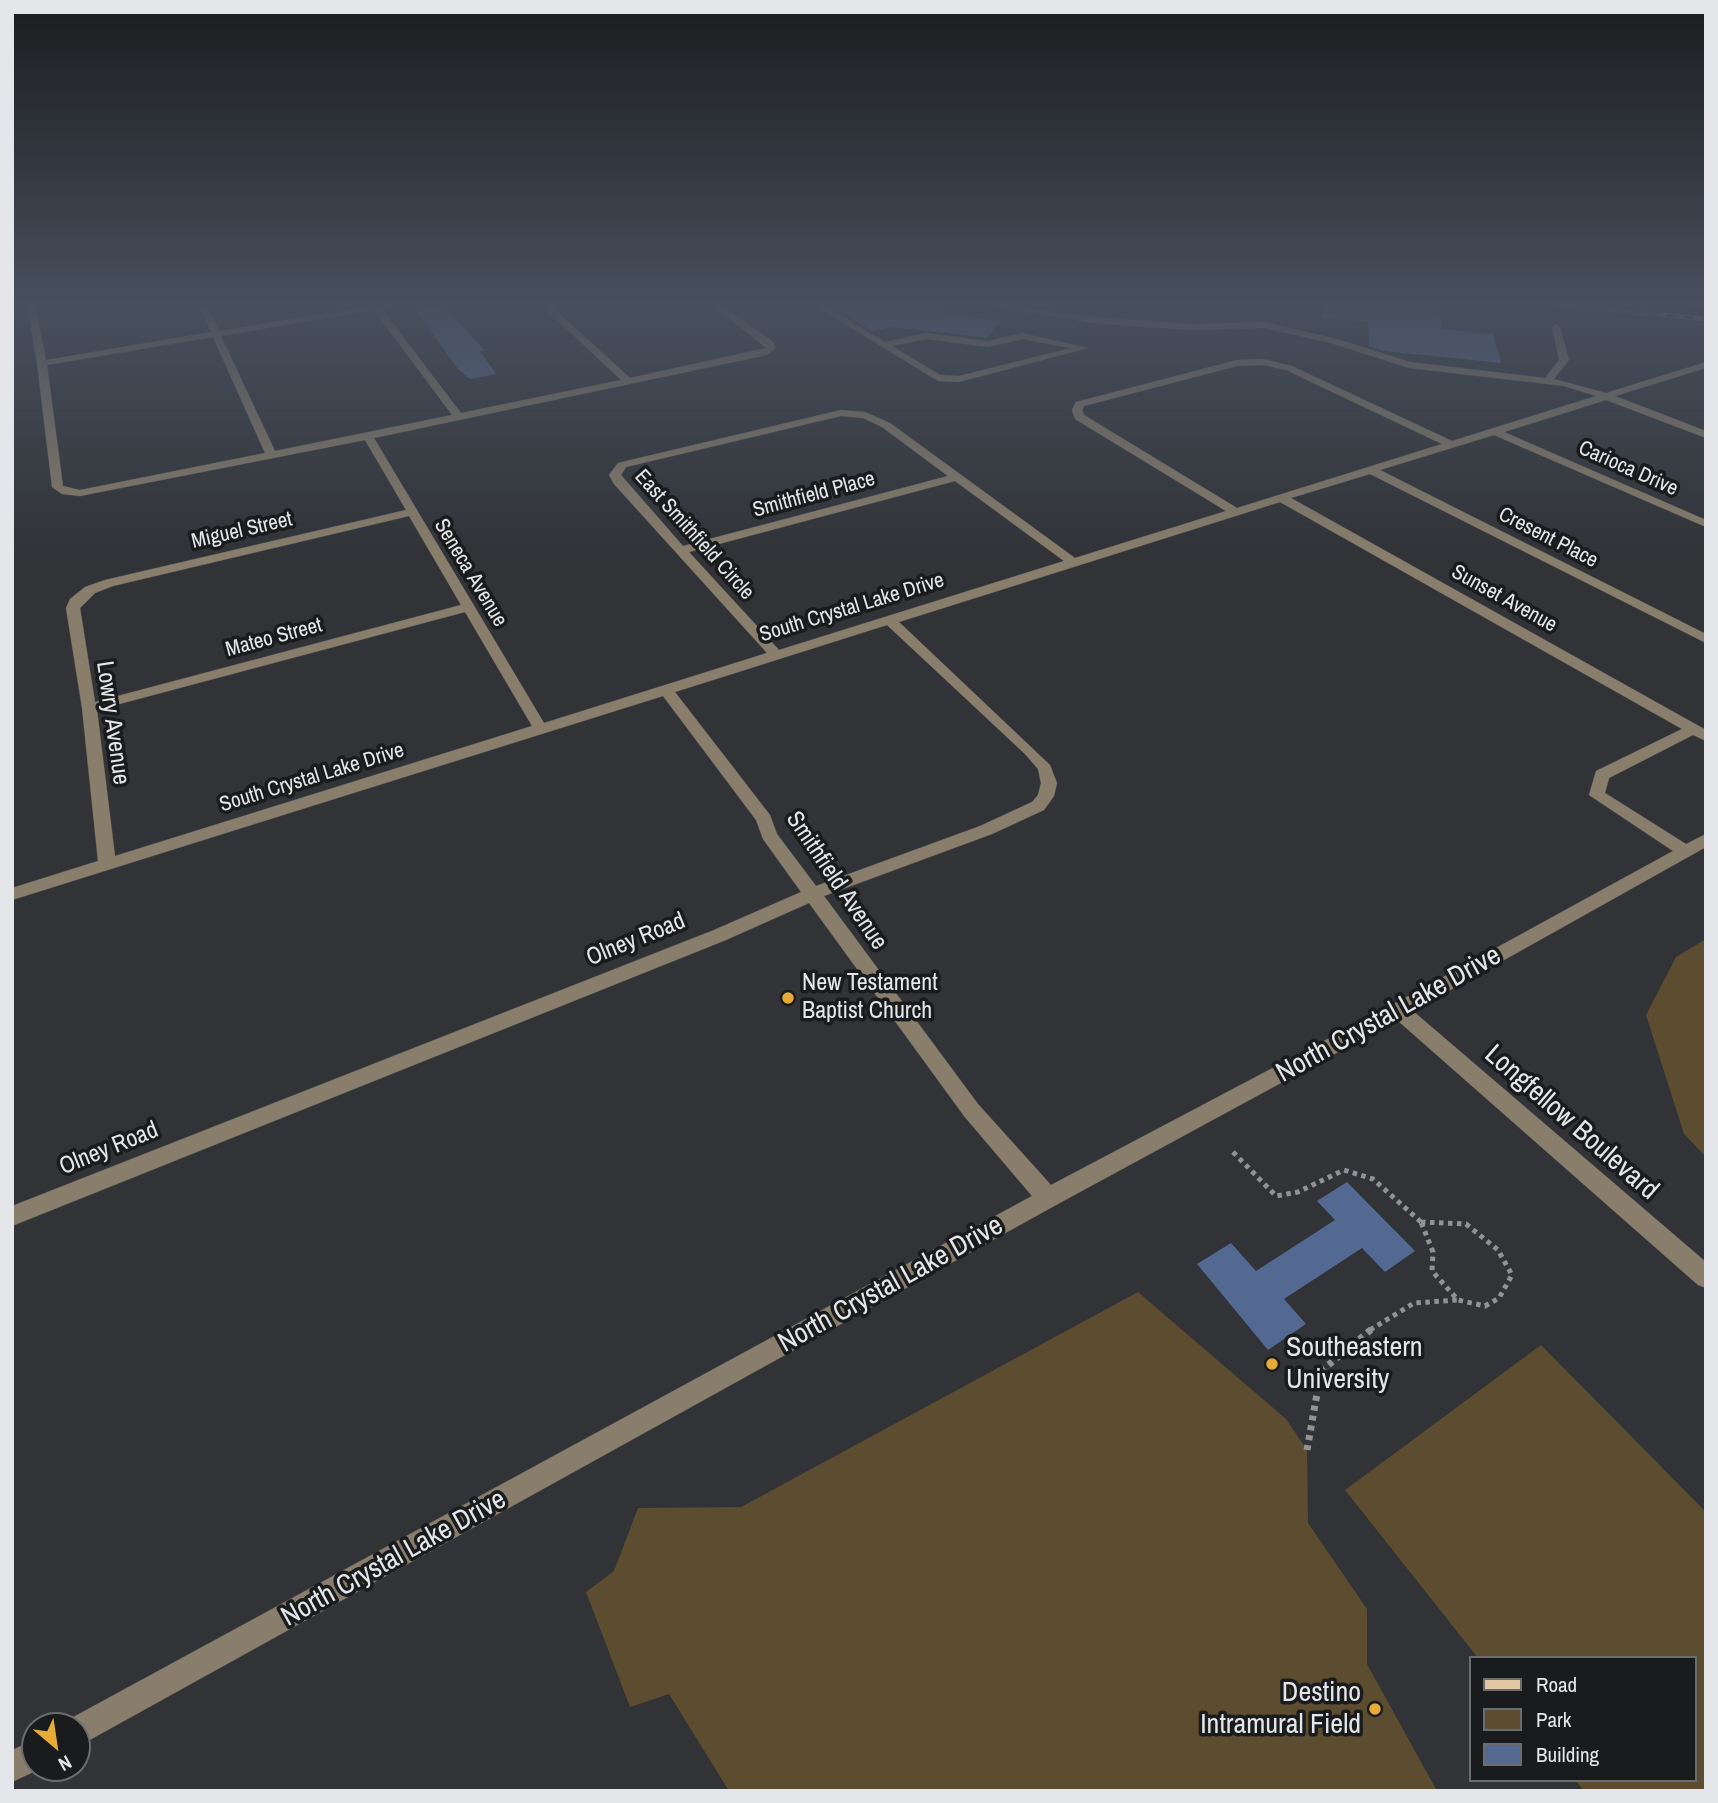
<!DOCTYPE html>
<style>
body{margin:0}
#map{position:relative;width:1718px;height:1803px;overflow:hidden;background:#313337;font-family:"Archivo Narrow",sans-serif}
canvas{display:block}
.frame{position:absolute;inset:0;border:14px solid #e5e6e9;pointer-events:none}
.legend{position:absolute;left:1469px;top:1656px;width:228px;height:126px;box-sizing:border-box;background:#1a1b1d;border:2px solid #6b6c6f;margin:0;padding:9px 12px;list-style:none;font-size:21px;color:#e5e6e9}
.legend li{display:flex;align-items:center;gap:14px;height:35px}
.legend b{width:35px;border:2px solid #6b6c6f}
.north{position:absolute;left:21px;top:1712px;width:70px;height:70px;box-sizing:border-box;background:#1a1b1d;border:2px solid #6b6c6f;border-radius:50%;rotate:151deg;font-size:19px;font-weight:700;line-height:28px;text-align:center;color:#e5e6e9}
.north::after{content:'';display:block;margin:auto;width:24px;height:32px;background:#e6ac36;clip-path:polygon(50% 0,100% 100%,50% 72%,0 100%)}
</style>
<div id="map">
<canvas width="1718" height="1803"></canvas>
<div class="frame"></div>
<ul class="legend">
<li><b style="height:9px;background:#dfc8a1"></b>Road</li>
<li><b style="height:19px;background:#5c4c30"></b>Park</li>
<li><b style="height:19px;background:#546991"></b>Building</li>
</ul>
<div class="north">N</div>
</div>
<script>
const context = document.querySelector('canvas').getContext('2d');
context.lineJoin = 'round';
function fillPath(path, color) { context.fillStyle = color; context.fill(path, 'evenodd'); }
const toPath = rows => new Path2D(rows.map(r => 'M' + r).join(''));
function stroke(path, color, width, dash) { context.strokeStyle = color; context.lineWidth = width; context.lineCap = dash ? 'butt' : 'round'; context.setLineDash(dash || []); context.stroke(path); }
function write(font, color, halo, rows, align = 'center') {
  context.font = font + ' "Archivo Narrow",sans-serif'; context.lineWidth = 7; context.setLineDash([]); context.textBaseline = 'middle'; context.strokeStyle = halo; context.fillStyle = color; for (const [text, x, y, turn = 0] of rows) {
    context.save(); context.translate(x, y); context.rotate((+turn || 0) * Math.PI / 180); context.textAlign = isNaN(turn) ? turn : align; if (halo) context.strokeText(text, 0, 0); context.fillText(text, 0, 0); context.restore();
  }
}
const green = toPath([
 [1706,939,1706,1157,1684,1134,1646,1015,1676,957],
 [1138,1292,1286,1419,1307,1450,1308,1523,1367,1609,1367,1664,1437,1791,729,1791,669,1694,630,1707,586,1592,614,1571,638,1508,741,1507],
 [1541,1345,1706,1512,1706,1791,1584,1791,1575,1780,1695,1780,1695,1658,1478,1658,1345,1490]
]);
const building = toPath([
 [826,303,931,303,951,315,1000,321,987,338,892,327,872,331],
 [1323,303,1438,303,1442,329,1493,334,1501,363,1383,351,1369,346,1368,322,1323,318],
 [444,305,485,351,480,351,496,374,470,379,458,369,415,310],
 [1347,1182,1415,1251,1385,1272,1362,1248,1284,1299,1306,1324,1268,1350,1197,1264,1231,1243,1256,1271,1335,1220,1317,1201]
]);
const pathFar1 = toPath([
 [1233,1152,1276,1196,1298,1192,1344,1170,1373,1179,1421,1222],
 [1421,1222,1466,1224,1498,1250,1512,1275,1499,1298,1485,1306,1458,1300,1432,1271,1433,1252,1421,1222],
 [1370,1330,1414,1303,1457,1300]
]);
const path = toPath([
 [1307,1450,1321,1371,1373,1328]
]);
const minor = toPath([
 [27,303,35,303,46,360,211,332,198,303,206,303,219,331,371,306,369,303,407,303,382,309,461,413,621,380,539,303,548,303,630,378,766,348,710,303,719,303,772,341,776,348,767,355,374,438,544,723,767,653,614,484,609,475,618,463,841,410,865,412,890,423,1075,558,1226,511,1075,419,1072,410,1076,402,1237,360,1263,359,1292,366,1452,441,1596,396,1564,386,1409,368,1331,343,1264,328,1192,330,1092,323,973,303,993,303,1092,317,1192,324,1264,322,1337,339,1410,362,1545,378,1559,360,1552,327,1556,324,1560,327,1569,360,1554,379,1606,393,1706,362,1706,368,1615,396,1706,431,1706,438,1606,400,1504,432,1706,520,1706,527,1494,435,1380,470,1706,634,1706,643,1370,474,1291,498,1706,730,1706,741,1693,735,1609,778,1605,793,1686,844,1706,834,1706,847,1413,1011,1706,1262,1706,1288,1698,1285,1397,1020,1056,1205,77,1747,77,1726,64,1726,66,1721,1032,1196,964,1116,809,903,726,940,12,1226,12,1206,714,930,801,892,763,839,756,820,663,696,12,900,12,888,98,861,82,708,66,608,70,599,85,587,105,580,406,510,365,440,80,496,62,494,52,487,37,363,27,303],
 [374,310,452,415,275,451,221,336,374,310],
 [213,337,265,453,80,490,63,486,47,365,213,337],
 [1263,365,1286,370,1442,444,1237,508,1084,415,1082,410,1084,406,1237,366,1263,365],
 [841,416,863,418,882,427,948,476,683,546,621,475,626,467,841,416],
 [955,481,1064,561,779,650,689,552,955,481],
 [1280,502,1682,729,1596,771,1589,795,1673,851,1392,1005,1051,1185,978,1104,824,896,992,834,1044,810,1054,796,1057,783,1050,765,899,622,1280,502],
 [409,516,461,605,95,702,80,608,95,593,113,586,409,516],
 [465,612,532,726,115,856,97,710,465,612],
 [887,625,1025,754,1038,769,1041,783,1038,795,1032,802,980,826,816,886,777,834,770,815,675,692,887,625],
 [811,303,821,303,885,342,926,333,988,341,1022,333,1088,348,959,382,938,381,811,303],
 [926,339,988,347,1022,339,1071,348,959,376,940,375,892,346,926,339],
 [35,1740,35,1768,42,1768,12,1782,12,1750,35,1740]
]);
const major = toPath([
 [1685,303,1706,303,1706,307,1689,306,1685,303]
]);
const rail = toPath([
 [1541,303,1706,319]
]);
const markers = [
 [788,998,7,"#e6ac36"],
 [1272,1364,7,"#e6ac36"],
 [1375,1709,7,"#e6ac36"]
];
const farStreetnames = [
 ["Carioca Drive",1628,469,24],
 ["Smithfield Place",814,495,-15],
 ["Miguel Street",242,531,-13],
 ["East Smithfield Circle",694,535,48],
 ["Cresent Place",1548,538,27],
 ["Seneca Avenue",470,573,59],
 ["Sunset Avenue",1504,599,29],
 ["South Crystal Lake Drive",852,608,-17],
 ["Mateo Street",274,638,-15],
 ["South Crystal Lake Drive",312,778,-17]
];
const streetNames = [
 ["Lowry Avenue",112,723,82],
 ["Smithfield Avenue",836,881,56],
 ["Olney Road",636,940,-22],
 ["Olney Road",109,1149,-22]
];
const poiNames = [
 ["New Testament",802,984],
 ["Baptist Church",802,1012]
];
const nearStreetnames = [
 ["North Crystal Lake Drive",1389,1015,-29],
 ["Longfellow Boulevard",1571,1123,41],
 ["North Crystal Lake Drive",891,1285,-29],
 ["North Crystal Lake Drive",394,1559,-29]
];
const nearPoinames = [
 ["Southeastern",1286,1348],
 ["University",1286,1380],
 ["Destino",1361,1693,"right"],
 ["Intramural Field",1361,1725,"right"]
];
fillPath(green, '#5c4c30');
fillPath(building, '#546991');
stroke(minor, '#4e5053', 1);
stroke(major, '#4e5053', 1);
stroke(pathFar1, '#909295', 5, [4.5, 4.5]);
stroke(path, '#909295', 7, [5, 5]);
fillPath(minor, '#897e6b');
fillPath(major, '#dfc8a1');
stroke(rail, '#86888b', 4.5);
stroke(rail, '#1a1b1d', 2.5, [9]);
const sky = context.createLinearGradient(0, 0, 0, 555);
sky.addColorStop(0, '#1b1c1e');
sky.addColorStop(0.55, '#48505e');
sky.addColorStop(1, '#48505e00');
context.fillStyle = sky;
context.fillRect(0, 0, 1718, 555);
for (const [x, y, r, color] of markers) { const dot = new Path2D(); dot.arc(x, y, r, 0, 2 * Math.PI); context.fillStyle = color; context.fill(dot); stroke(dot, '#1a1b1d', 2.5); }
write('21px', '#e5e6e9', '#1a1b1d', farStreetnames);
write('24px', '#e5e6e9', '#1a1b1d', streetNames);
write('24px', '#e5e6e9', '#1a1b1d', poiNames, 'left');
write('28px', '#e5e6e9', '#1a1b1d', nearStreetnames);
write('28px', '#e5e6e9', '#1a1b1d', nearPoinames, 'left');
</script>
